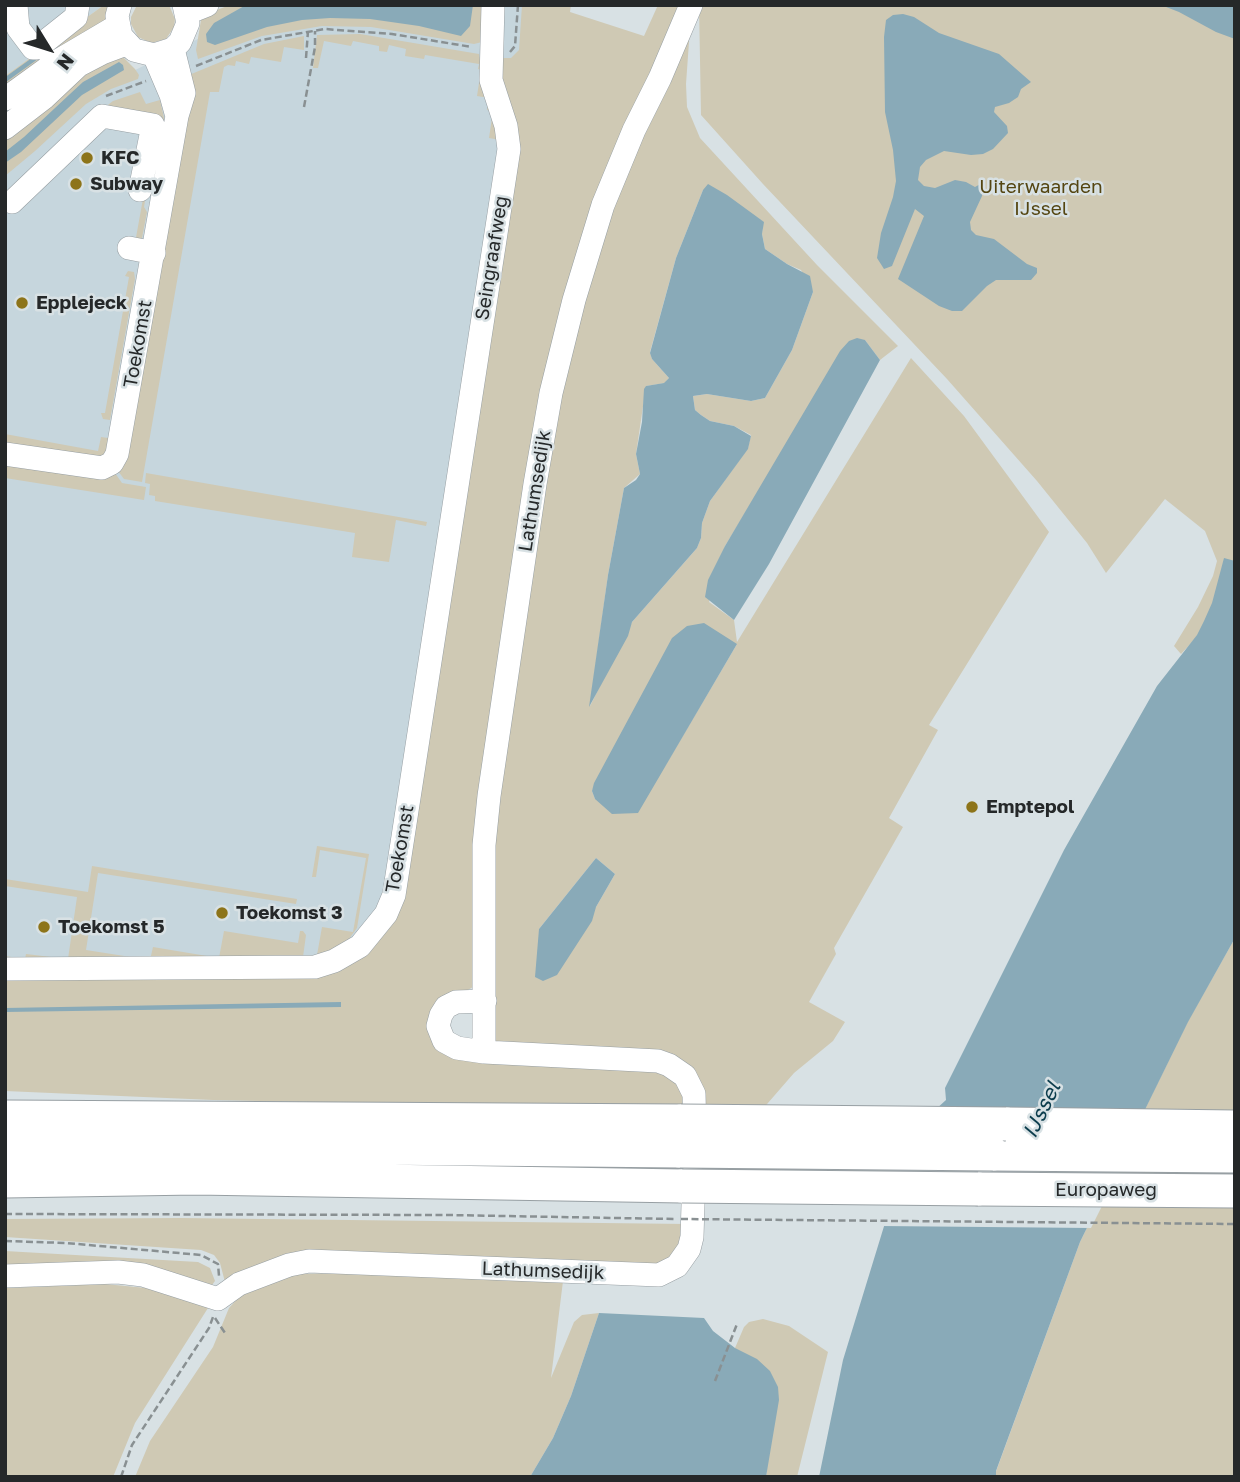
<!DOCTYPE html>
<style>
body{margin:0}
#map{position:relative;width:1240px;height:1482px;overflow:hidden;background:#d8e1e4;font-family:"Golos Text",sans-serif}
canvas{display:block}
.frame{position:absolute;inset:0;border:7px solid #252829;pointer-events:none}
.north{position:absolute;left:14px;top:14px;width:70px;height:70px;-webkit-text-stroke:5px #d8e1e4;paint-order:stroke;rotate:128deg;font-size:19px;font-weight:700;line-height:28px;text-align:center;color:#252829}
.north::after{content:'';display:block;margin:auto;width:24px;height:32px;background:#252829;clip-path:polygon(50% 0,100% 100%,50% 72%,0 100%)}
</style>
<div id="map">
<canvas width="1240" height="1482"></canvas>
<div class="frame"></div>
<div class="north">N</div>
</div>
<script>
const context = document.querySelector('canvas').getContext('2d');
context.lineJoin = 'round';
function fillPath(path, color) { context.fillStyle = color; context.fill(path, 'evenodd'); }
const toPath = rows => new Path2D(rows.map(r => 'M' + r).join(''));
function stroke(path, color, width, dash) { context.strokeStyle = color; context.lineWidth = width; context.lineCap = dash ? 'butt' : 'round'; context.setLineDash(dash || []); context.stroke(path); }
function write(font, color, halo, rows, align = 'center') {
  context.font = font + ' "Golos Text",sans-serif'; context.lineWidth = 5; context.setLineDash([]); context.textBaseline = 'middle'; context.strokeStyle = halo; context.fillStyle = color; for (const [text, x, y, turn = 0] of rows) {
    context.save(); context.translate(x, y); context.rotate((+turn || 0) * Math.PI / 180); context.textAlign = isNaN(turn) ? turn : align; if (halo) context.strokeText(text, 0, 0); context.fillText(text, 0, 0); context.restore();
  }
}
const built = toPath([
 [5,5,104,5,5,76],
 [294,5,548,5,459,952,5,1067,5,170,109,83,232,22]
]);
const green = toPath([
 [104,5,108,5,106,22,5,87,5,76],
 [137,5,169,5,175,19,174,27,166,39,151,43,138,37,131,24,131,17],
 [230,5,484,5,482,42,474,44,371,27,322,26,262,36,198,59,196,50,201,20,214,11],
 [522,5,571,5,570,12,644,36,658,5,687,5,559,341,473,987,444,1004,436,1039,676,1073,690,1110,213,1100,5,1091,5,976,315,975,376,942,501,250,501,58,511,58,519,50],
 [699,5,1235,5,1235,596,1181,654,1174,646,1198,607,1213,576,1217,561,1205,531,1165,499,1106,573,1087,543,1037,481,947,379,763,184,701,115],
 [690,28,686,84,687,107,700,138,817,265,898,346,880,360,865,340,763,484,725,546,709,602,734,620,737,642,911,358,964,416,1049,532,929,725,938,730,889,818,903,827,834,948,836,954,809,1002,845,1022,833,1041,794,1073,761,1111,699,1111,689,1076,495,1042,488,851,542,461,612,196],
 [703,190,750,213,763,222,762,234,765,249,787,264,801,270,813,292,792,350,765,398,751,401,707,394,693,396,695,410,701,415,710,421,734,426,751,435,748,448,710,501,702,523,701,538,697,548,632,622,590,706,608,575,624,488,640,474,636,454,646,386,665,383,669,378,652,359,650,352,676,258],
 [737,644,665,766,595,799,592,791,606,764],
 [596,858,615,874,596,907,539,929],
 [360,34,479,54,483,78,502,135,497,179,493,179,500,140,489,138,493,111,487,110,489,98,477,96,481,70,478,69,479,64,425,55,424,59,405,56,406,49,389,45,387,52,379,51,379,46,353,41,351,46,324,41,318,68,313,68,317,35],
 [304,36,304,50,284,47,281,62,251,57,249,64,236,61,235,66,228,65,224,67,219,92,210,92,142,482,124,479,118,471,127,460,191,101,189,75,264,44],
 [120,54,135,69,139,75,138,79,111,89,86,104,35,151,5,176,5,138,68,82],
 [140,92,146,104,160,100,164,118,157,156,152,159,144,207,147,212,142,238,139,243,135,243,157,121,100,111,113,101],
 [128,271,134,272,135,279,110,420,103,419,101,413,105,413,129,277,125,276],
 [5,434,98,451,101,437,108,438,109,453,101,459,5,445],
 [5,463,115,473,122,483,146,487,144,500,5,478],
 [146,473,359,510,427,522,426,526,396,520,389,562,352,557,355,533,155,501,155,496,149,495,150,484,145,483],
 [317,846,369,854,357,928,343,947,317,955,322,927,353,932,366,858,320,850,316,877,312,877],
 [92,866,297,899,296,904,98,873,86,950,150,960,153,947,219,958,224,931,298,943,300,931,303,931,306,935,303,957,300,960,5,962,5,956,25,959,26,954,68,959,77,897,5,886,5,879,88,892],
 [1235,938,1235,1477,994,1477,1080,1242,1188,1021],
 [180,1218,687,1224,688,1229,669,1265,332,1258,225,1282,220,1263,214,1255,201,1250,5,1237,5,1219],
 [5,1251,198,1262,210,1268,215,1281,212,1285,5,1267],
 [352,1273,563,1281,551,1378,574,1322,582,1315,599,1313,571,1396,553,1438,530,1477,135,1477,150,1441,213,1347,229,1308,240,1296,287,1274],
 [105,1284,146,1288,198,1300,208,1308,135,1423,113,1477,5,1477,5,1288],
 [763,1319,789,1326,828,1352,797,1477,766,1477,768,1459,735,1348,744,1327,749,1322]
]);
const water = toPath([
 [246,5,473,5,470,26,461,36,419,26,370,19,330,18,302,20,267,27,215,45,207,42,206,34,214,23],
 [1161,5,1235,5,1235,39,1216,32,1179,12],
 [903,14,914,17,939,33,999,54,1031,82,1021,89,1018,97,1009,103,995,107,994,112,1007,126,1008,133,993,149,983,154,971,155,944,151,926,160,920,167,918,180,924,186,935,188,955,180,966,182,975,187,984,182,982,196,970,222,971,230,976,235,994,239,1027,264,1037,268,1037,273,1031,280,996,280,987,286,962,311,952,311,939,306,898,279,924,216,915,209,892,266,884,269,877,258,881,233,893,197,896,181,893,150,885,112,884,37,886,20,893,15],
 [119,62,123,65,124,70,82,95,21,152,5,163,5,152,24,137,70,94,83,82],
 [708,184,727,195,764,222,762,234,765,249,787,264,810,276,813,292,792,350,765,398,751,401,707,394,693,396,695,410,701,415,710,421,734,426,751,436,748,449,710,501,702,523,701,538,697,548,632,622,628,636,589,707,608,575,624,488,636,480,640,474,636,454,642,422,644,389,646,386,664,383,669,378,652,359,650,353,676,258,703,190],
 [857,338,865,340,880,360,769,564,734,620,705,597,708,580,725,546,840,351,849,341],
 [1224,558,1235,561,1235,938,1188,1022,1080,1242,996,1471,996,1477,819,1477,843,1360,885,1223,935,1110,946,1100,945,1088,1064,850,1157,686,1197,635,1204,621,1212,603],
 [704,623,737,644,638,813,612,814,595,799,592,791,594,783,672,638,687,626],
 [596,858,615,874,596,907,592,921,557,975,543,981,535,977,539,929],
 [341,1002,341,1007,5,1012,5,1008],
 [599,1313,704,1318,713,1331,735,1348,757,1359,770,1371,778,1387,779,1400,766,1477,530,1477,553,1438,571,1396]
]);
const pier = toPath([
 [903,1166,1121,1168,1091,1228,881,1226]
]);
const stream = toPath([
 [5,80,37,57]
]);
const path = toPath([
 [510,52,515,46,518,5],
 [306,58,308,31],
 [196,66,261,40,325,29,392,34,472,47],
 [106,96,146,81],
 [304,107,315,47,315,31],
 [5,1214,446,1215,674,1219],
 [5,1241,66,1243,201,1255,218,1264,219,1276],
 [215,1318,225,1333],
 [715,1381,737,1324],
 [121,1477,132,1445,209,1328,213,1317]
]);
const minor = toPath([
 [16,5,18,28,33,48,37,48,76,17,78,5],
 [120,5,117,16,121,36,134,50,154,55,173,49,180,42,188,23,184,5],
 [187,13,207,5],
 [154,55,171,95,176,113],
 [5,99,56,62,117,26],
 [5,128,44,98,79,65,102,53,126,44],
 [12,202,102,116,153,125,140,190],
 [129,248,154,253],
 [5,454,102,468,112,463,117,454,177,116,184,93,173,49],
 [5,969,315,967,334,961,360,946,386,914,394,895,509,149,506,126,491,80,493,5],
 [485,1001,456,1002,446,1007,441,1015,438,1026,444,1041,457,1048,484,1052,658,1061,669,1065,685,1076,694,1094,695,1135],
 [484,1052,484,845,489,796,535,484,551,393,574,300,603,205,634,130,660,78,691,5],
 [5,1276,118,1272,143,1275,218,1299,239,1284,289,1265,309,1261,659,1275,677,1266,689,1249,692,1237,694,1173]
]);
const highway = toPath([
 [5,1117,681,1121],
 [1006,1124,1235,1127],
 [5,1148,273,1147,680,1151],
 [993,1154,1235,1156],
 [5,1181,196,1178,682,1186],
 [978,1189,1235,1191]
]);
const pathBridge = toPath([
 [681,1219,1235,1224]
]);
const highwayBridge = toPath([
 [681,1121,1006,1124],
 [680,1151,993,1154],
 [682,1186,978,1189]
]);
const markers = [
 [87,158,7,"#8d7419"],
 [76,184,7,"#8d7419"],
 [22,303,7,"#8d7419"],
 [972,807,7,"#8d7419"],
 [222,913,7,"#8d7419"],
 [44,927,7,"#8d7419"]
];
const poiNames = [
 ["KFC",101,158],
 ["Subway",90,184],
 ["Epplejeck",36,303],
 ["Emptepol",986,807],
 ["Toekomst 3",236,913],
 ["Toekomst 5",58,927]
];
const parkNames = [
 ["Uiterwaarden",1041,187],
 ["IJssel",1041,209]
];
const streetNames = [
 ["Seingraafweg",492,258,-81],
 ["Toekomst",138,344,-80],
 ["Lathumsedijk",535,491,-81],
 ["Toekomst",400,849,-80],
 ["Europaweg",1106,1190],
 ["Lathumsedijk",543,1271,2]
];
const waterNames = [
 ["IJssel",1042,1110,-64]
];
fillPath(built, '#c6d6dd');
fillPath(green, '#cfc9b4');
fillPath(water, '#89aab8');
fillPath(pier, '#d8e1e4');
stroke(stream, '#89aab8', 4.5);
stroke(minor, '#979fa3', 24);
stroke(highway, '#979fa3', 35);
stroke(path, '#899092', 2.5, [7, 3.5]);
stroke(minor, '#fff', 23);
stroke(highway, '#fff', 33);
stroke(highwayBridge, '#979fa3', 35, []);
stroke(pathBridge, '#899092', 2.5, [7, 3.5]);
stroke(highwayBridge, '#fff', 33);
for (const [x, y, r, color] of markers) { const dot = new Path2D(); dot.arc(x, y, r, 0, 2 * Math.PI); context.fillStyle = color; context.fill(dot); stroke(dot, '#d8e1e4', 2.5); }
write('bold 19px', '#252829', '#d8e1e4', poiNames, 'left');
write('19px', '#544511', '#d8e1e4', parkNames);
write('19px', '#252829', '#d8e1e4', streetNames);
write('italic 21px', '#0c3d4d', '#d8e1e4', waterNames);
</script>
